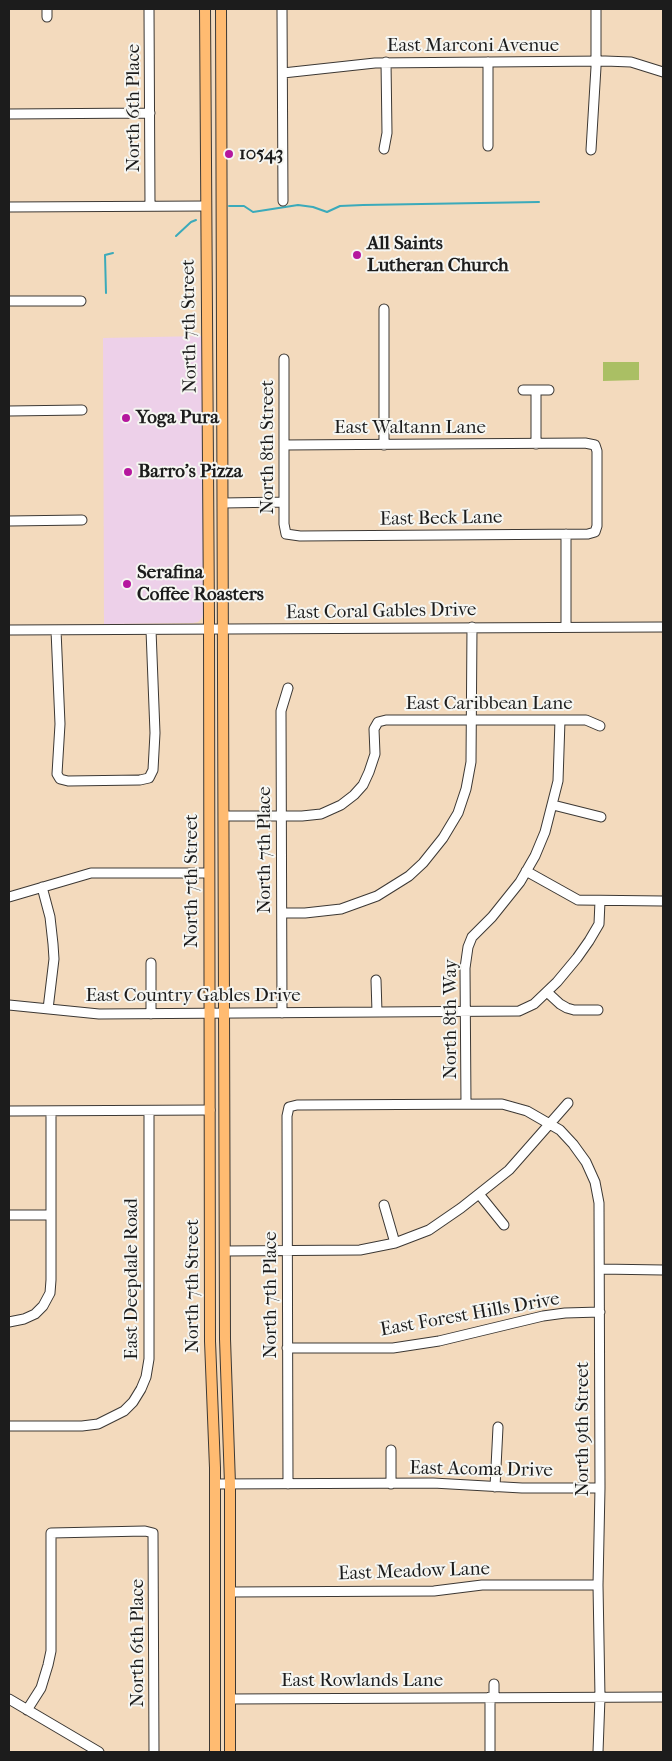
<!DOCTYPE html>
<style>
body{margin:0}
#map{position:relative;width:672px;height:1761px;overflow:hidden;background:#f3dabd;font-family:"IM FELL French Canon",serif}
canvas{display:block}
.frame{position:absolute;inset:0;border:10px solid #1c1c1c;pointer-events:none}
</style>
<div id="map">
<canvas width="672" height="1761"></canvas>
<div class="frame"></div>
</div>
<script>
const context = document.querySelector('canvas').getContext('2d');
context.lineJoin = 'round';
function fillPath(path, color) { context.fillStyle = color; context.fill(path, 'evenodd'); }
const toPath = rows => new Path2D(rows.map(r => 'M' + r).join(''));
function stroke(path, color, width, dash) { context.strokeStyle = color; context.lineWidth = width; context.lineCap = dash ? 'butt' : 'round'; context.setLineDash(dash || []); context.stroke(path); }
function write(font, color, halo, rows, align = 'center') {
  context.font = font + ' "IM FELL French Canon",serif'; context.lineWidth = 4; context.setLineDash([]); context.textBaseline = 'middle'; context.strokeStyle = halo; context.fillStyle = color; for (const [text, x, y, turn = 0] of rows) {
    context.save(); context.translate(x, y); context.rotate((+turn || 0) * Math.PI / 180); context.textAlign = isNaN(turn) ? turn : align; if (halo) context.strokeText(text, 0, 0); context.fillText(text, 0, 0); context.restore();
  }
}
const built = toPath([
 [203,336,204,610,202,618,198,622,193,623,104,624,103,338]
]);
const green = toPath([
 [603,362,639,362,639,380,603,381]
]);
const stream = toPath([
 [229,206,244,206,253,212,298,205,313,207,327,212,340,206,363,205,539,202],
 [176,236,191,222,196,220],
 [106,293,105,255,113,253]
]);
const minor = toPath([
 [149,9,150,206],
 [282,9,283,201],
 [47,17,47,9],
 [283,73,375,63,605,61,631,62,663,72],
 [9,114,150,113],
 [488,146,488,62],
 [384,149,387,133,386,62],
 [591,150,596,67,596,9],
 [9,207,206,206],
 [9,301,81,301],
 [384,309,384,445],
 [523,390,549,390],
 [536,390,536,444],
 [9,411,82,410],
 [284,445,585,443,595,445,597,451,597,526,595,532,588,534,300,536,286,534,284,524,284,359],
 [223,503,284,502],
 [9,521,82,520],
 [566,534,566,627],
 [9,630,663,627],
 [56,630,60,724,57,774,60,779,68,781,140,780,149,778,153,770,155,733,151,630],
 [553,805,601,817],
 [224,816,302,816,321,814,341,805,354,795,363,785,369,772,375,754,374,729,378,722,386,720,586,720,600,726],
 [526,871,578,900,663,901],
 [42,887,50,917,53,944,54,959,48,1009],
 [9,897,91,873,209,873],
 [282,913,305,913,341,909,377,896,409,876,423,863,443,838,458,813,466,789,471,762,472,627],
 [376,980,377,1012],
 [547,992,560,1004,567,1008,574,1010,598,1010],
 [9,1005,99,1014,519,1011,534,1004,557,982,577,958,589,941,599,924,600,901],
 [282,1013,281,711,288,688],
 [151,1014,151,963],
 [466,1104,465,968,468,947,472,937,492,917,520,882,535,856,545,832,558,781,560,720],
 [9,1111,210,1110],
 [479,1194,504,1225],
 [384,1205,395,1243],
 [9,1215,51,1215],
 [225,1251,360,1250,395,1243,429,1230,461,1208,509,1170,568,1103],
 [600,1269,663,1270],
 [9,1322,24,1319,35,1314,43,1306,50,1293,51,1280,51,1111],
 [287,1348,393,1348,439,1341,543,1316,565,1313,600,1312],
 [9,1426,82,1426,98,1424,124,1411,133,1402,141,1389,146,1377,149,1359,149,1111],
 [215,1484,433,1483,522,1488,600,1488],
 [288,1484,287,1116,289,1107,297,1105,502,1104,527,1111,560,1130,573,1144,586,1162,595,1182,599,1203,600,1488,598,1585,600,1697,598,1752],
 [391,1484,391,1450],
 [495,1487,498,1427],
 [230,1592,434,1591,482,1585,598,1585],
 [494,1684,494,1697],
 [490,1697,490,1752],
 [9,1699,99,1752],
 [230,1699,663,1697],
 [27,1710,41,1688,48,1665,51,1651,51,1533,145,1531,153,1533,154,1752]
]);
const major = toPath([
 [205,9,209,618,210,1341,215,1468,215,1752],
 [221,9,225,1339,230,1484,230,1752]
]);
const markers = [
 [229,154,5,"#b5179e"],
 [357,255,5,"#b5179e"],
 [126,418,5,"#b5179e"],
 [128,472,5,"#b5179e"],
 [127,584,5,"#b5179e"]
];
const streetNames = [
 ["East Marconi Avenue",473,46],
 ["North 6th Place",134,108,-90],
 ["North 7th Street",190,326,-91],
 ["East Waltann Lane",410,428],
 ["North 8th Street",268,447,-90],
 ["East Beck Lane",441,519,-1],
 ["East Coral Gables Drive",381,612,-1],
 ["East Caribbean Lane",489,704],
 ["North 7th Place",265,850,-90],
 ["North 7th Street",192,881,-90],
 ["East Country Gables Drive",193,996],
 ["North 8th Way",451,1019,-90],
 ["East Deepdale Road",132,1279,-90],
 ["North 7th Street",193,1286,-90],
 ["North 7th Place",271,1295,-90],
 ["East Forest Hills Drive",470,1315,-10],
 ["North 9th Street",583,1429,-90],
 ["East Acoma Drive",481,1470,1],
 ["East Meadow Lane",414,1572,-2],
 ["North 6th Place",138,1643,-90],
 ["East Rowlands Lane",362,1681]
];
const poiNames = [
 ["10543",239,154],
 ["All Saints",367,244],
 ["Lutheran Church",367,266],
 ["Yoga Pura",136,418],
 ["Barro's Pizza",138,472],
 ["Serafina",137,573],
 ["Coffee Roasters",137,595]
];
fillPath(built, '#edd0e9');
fillPath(green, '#aabf64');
stroke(stream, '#3baaba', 2);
stroke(minor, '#3c3834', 11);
stroke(major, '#3c3834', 12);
stroke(minor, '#fff', 9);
stroke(major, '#ffbb71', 10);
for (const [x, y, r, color] of markers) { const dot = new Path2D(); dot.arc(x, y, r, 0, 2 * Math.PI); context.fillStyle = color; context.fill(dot); stroke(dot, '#f6f6f2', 2); }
write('19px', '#1c1c1c', '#f6f6f2', streetNames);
write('bold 19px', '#1c1c1c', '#f6f6f2', poiNames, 'left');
</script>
